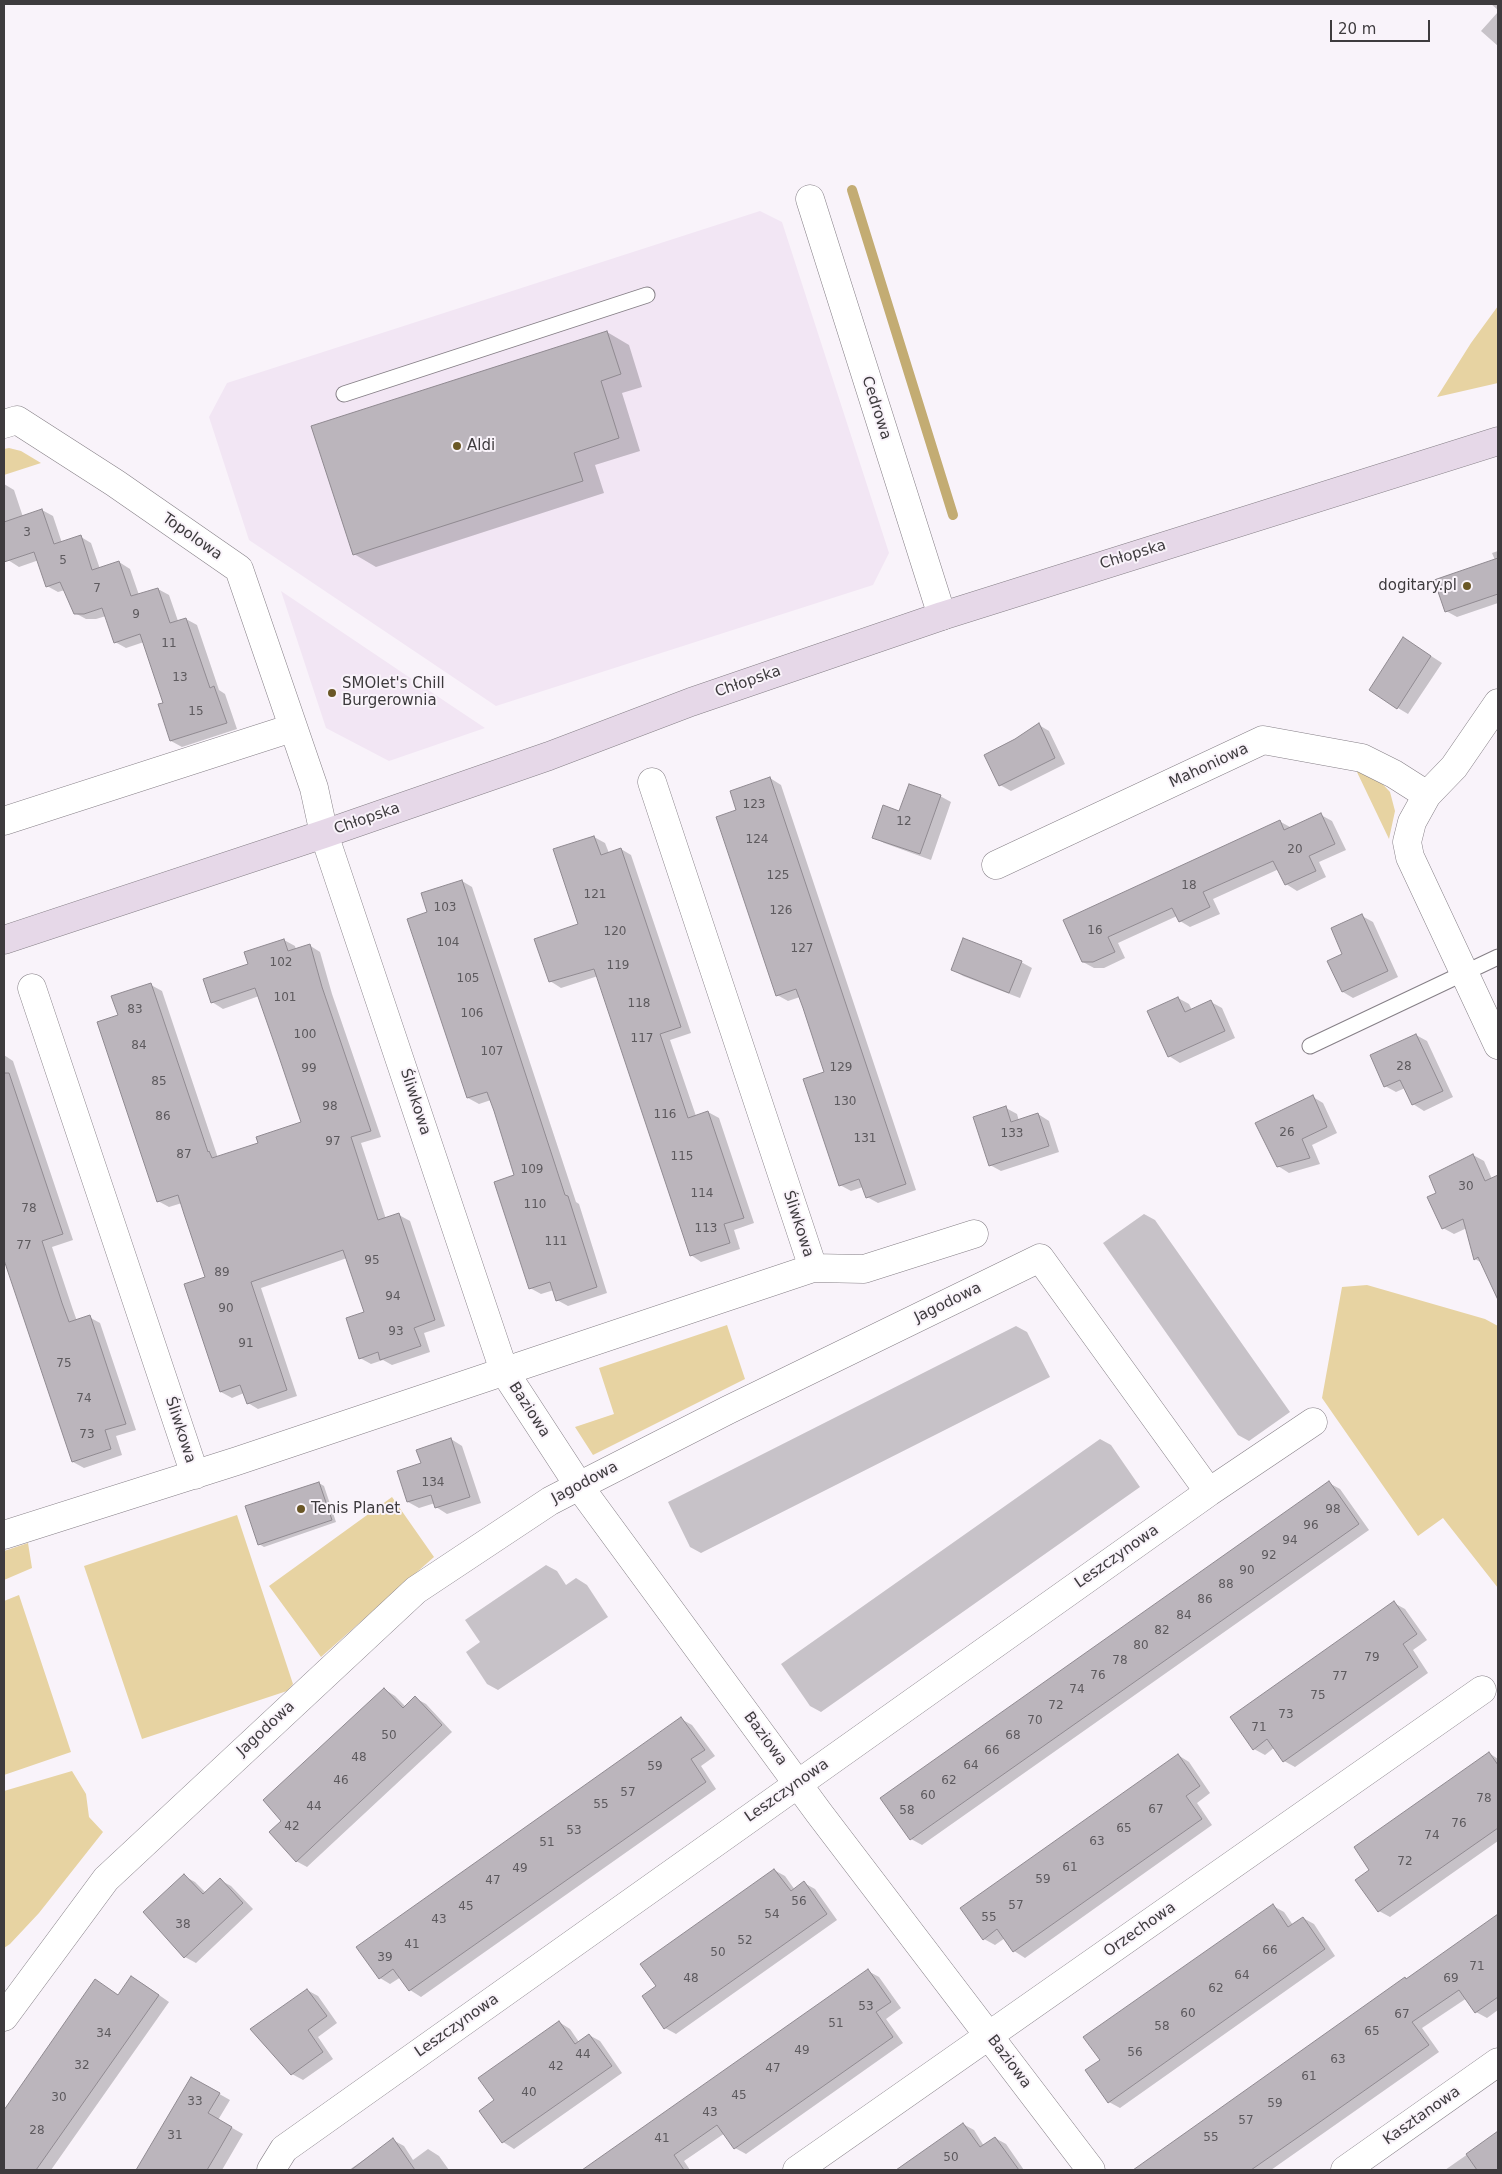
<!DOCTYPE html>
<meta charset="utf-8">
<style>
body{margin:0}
#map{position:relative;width:1502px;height:2174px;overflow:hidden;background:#f9f3fa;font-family:"DejaVu Sans",sans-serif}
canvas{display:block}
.frame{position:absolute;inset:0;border:5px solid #3e3b3e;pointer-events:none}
.scale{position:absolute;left:1330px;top:20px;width:100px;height:22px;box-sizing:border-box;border:2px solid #3e3b3e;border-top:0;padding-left:6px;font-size:15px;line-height:18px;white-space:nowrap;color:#3e3b3e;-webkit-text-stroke:4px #f9f3fa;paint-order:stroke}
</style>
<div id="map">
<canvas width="1502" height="2174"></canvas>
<div class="frame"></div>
<div class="scale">20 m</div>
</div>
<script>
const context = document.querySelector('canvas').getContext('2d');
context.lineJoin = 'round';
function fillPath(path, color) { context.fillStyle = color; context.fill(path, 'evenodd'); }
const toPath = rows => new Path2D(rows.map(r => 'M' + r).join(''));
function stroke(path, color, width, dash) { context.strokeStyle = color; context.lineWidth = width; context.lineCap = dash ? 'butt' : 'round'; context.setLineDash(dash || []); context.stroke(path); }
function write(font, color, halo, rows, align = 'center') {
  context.font = font + ' "DejaVu Sans",sans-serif'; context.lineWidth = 4; context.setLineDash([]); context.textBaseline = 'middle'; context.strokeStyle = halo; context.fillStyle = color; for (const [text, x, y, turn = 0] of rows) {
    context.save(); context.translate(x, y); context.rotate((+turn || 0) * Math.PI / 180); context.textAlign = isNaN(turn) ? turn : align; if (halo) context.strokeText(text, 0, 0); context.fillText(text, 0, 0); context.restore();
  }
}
const built = toPath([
 [760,211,782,222,889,553,873,585,496,706,249,540,209,417,227,383],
 [281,591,446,702,485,728,389,761,326,728]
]);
const green = toPath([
 [1498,306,1498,383,1437,397,1471,343],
 [9,448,21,451,41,463,4,475,4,449],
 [1356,770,1377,778,1390,792,1395,811,1389,839],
 [1367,1285,1485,1319,1498,1326,1498,1588,1443,1518,1418,1536,1322,1398,1342,1287],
 [727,1325,745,1379,593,1455,575,1427,614,1414,599,1368],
 [392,1497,434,1557,321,1657,269,1586],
 [237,1515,293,1684,287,1691,142,1739,84,1566],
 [28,1543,32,1568,4,1580,4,1551],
 [19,1595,71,1752,4,1775,4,1601],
 [72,1771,86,1794,89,1817,103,1832,39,1913,10,1944,4,1948,4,1791]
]);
const shadow = toPath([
 [1491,4,1498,4,1498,10],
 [1498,12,1498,46,1481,31],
 [607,332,629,345,642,387,622,393,640,451,595,465,604,493,376,567,354,554],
 [4,484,14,490,23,517,42,510,53,516,62,543,81,537,91,543,100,569,119,562,130,569,139,595,158,589,169,595,178,621,186,619,197,625,219,690,225,694,237,729,182,747,171,741,164,704,144,642,126,648,115,642,106,616,96,619,86,619,75,613,65,590,58,592,47,586,39,560,19,567,8,560,4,546],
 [1498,551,1498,603,1457,617,1446,611,1495,560,1492,553],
 [1414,645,1442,663,1408,714,1398,708],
 [1039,725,1049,731,1065,764,1011,791,1000,785],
 [770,778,781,785,916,1190,878,1203,867,1197,863,1187,851,1191,840,1185,825,1073,800,997,788,1001,777,995,738,810],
 [940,796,951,802,931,860,884,843,873,837],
 [1321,815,1332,821,1346,850,1319,862,1326,877,1297,891,1286,884,1279,869,1213,899,1220,914,1190,927,1180,921,1177,916,1118,943,1125,958,1104,968,1094,968,1083,962,1064,921,1279,821,1290,827],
 [594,837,605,843,609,853,621,849,631,855,691,1033,670,1040,696,1116,708,1112,719,1118,754,1223,734,1230,740,1249,701,1262,691,1255,598,976,561,988,550,981,580,925],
 [462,881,472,887,576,1202,579,1204,607,1293,568,1306,557,1300,554,1290,541,1294,530,1288,516,1175,491,1100,479,1104,468,1098,429,913],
 [1362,916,1373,922,1398,977,1353,998,1343,992,1344,954],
 [284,940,295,946,296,950,309,945,320,952,332,994,381,1137,361,1143,386,1219,399,1215,410,1221,445,1326,424,1333,430,1352,392,1365,383,1360,371,1364,360,1358,366,1313,347,1258,261,1288,297,1396,258,1409,248,1403,244,1393,232,1398,221,1392,186,1285,206,1278,182,1203,169,1207,158,1201,119,1016,151,985,162,991,218,1158,259,1144,302,1123,259,996,223,1009,212,1002,249,965],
 [1021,962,1032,968,1020,998,963,976,953,970],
 [1178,998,1189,1004,1192,1010,1211,1002,1222,1008,1235,1038,1180,1063,1169,1056],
 [1416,1035,1427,1041,1453,1097,1424,1111,1413,1104,1405,1088,1396,1092,1385,1086],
 [4,1055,13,1061,73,1240,52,1247,73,1310,77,1321,89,1317,100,1323,136,1430,116,1436,122,1455,84,1468,73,1462,4,1256],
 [1313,1097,1323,1103,1337,1133,1312,1145,1320,1164,1289,1173,1278,1166],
 [1006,1108,1017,1114,1019,1121,1038,1114,1049,1121,1059,1152,1001,1171,990,1165],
 [1473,1155,1484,1161,1492,1179,1498,1177,1498,1297,1482,1263,1475,1259,1467,1228,1454,1234,1443,1228,1438,1194],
 [1144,1214,1155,1220,1290,1412,1249,1441,1238,1435,1103,1243],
 [1016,1326,1027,1332,1050,1377,701,1553,690,1547,668,1502],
 [451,1439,462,1446,481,1503,447,1514,436,1507,435,1503,419,1508,408,1502,422,1464],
 [1100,1439,1111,1445,1140,1487,821,1712,810,1706,781,1664],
 [319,1483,324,1486,336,1522,264,1547,259,1544],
 [1329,1483,1340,1489,1369,1530,922,1845,911,1839],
 [546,1565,557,1571,566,1585,576,1578,587,1585,608,1617,498,1690,487,1684,466,1652,480,1642,465,1620],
 [1394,1603,1405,1609,1427,1640,1413,1650,1428,1673,1295,1767,1284,1761,1275,1747,1265,1755,1254,1749],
 [384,1689,395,1696,406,1707,415,1698,426,1704,452,1732,307,1867,296,1861,283,1821],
 [681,1719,692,1725,715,1756,701,1766,716,1789,421,1997,410,1990,401,1977,390,1984,380,1978],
 [1489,1753,1498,1759,1498,1841,1390,1917,1379,1911,1371,1870],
 [1178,1755,1189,1762,1210,1793,1197,1803,1212,1825,1025,1958,1014,1951,1005,1938,995,1945,984,1939],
 [774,1870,785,1876,795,1890,804,1883,815,1889,837,1920,676,2034,665,2028,658,1987],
 [184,1876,195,1882,206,1893,220,1880,231,1886,253,1909,196,1963,185,1957],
 [1273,1906,1284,1912,1293,1925,1303,1918,1314,1924,1335,1956,1120,2108,1109,2102,1101,2061],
 [1498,1915,1498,2010,1487,2018,1476,2012,1467,1998,1422,2028,1439,2052,1271,2170,1163,2170,1153,2157,1405,1978,1407,1979],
 [868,1971,879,1977,901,2008,886,2019,903,2043,746,2154,735,2148,725,2133,684,2161,690,2170,585,2170],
 [95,1981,119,1996,142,1983,169,2002,51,2170,4,2170,4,2111],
 [307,1990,318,1996,337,2023,318,2037,333,2059,303,2080,292,2074,251,2030],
 [559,2022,570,2029,579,2042,589,2035,600,2041,622,2073,514,2149,503,2142,481,2111,496,2101],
 [191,2078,230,2100,218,2120,243,2134,222,2170,137,2170],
 [963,2124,974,2130,984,2146,995,2138,1006,2144,1024,2170,897,2170],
 [1498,2133,1498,2170,1445,2170],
 [393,2140,404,2146,413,2160,428,2149,439,2156,449,2170,349,2170]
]);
const stream = toPath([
 [852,190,953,515]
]);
const building = toPath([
 [607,331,621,374,601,381,619,438,574,453,583,481,353,555,311,426,607,331],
 [42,509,54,544,81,535,92,570,119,561,131,596,158,588,170,623,186,618,210,688,214,686,227,723,170,741,158,704,163,703,140,634,114,643,102,608,84,614,74,614,60,582,46,587,34,552,4,562,4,522,42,509],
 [1498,558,1498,594,1445,612,1434,580,1498,558],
 [1403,637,1431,656,1397,709,1369,690,1403,637],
 [1039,723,1055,758,999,786,984,755,1015,739,1039,723],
 [770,777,906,1184,866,1198,859,1179,839,1186,803,1079,824,1072,803,1008,796,989,776,996,716,817,736,810,730,791,770,777],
 [909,784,941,795,920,854,872,838,883,805,899,811,909,784],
 [1321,813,1335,844,1309,856,1316,871,1285,885,1273,861,1203,892,1210,907,1179,922,1172,908,1108,937,1115,952,1093,962,1082,962,1063,920,1280,820,1284,830,1321,813],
 [594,836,601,855,621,848,681,1027,660,1034,688,1118,708,1111,744,1218,724,1224,730,1243,690,1256,594,969,549,982,534,939,578,924,553,849,594,836],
 [462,880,565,1195,568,1196,597,1287,556,1301,550,1282,529,1289,494,1182,514,1175,494,1111,487,1092,467,1098,407,919,427,912,421,893,462,880],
 [1362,914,1388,971,1342,992,1327,961,1342,954,1331,928,1362,914],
 [963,938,1022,961,1009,993,951,970,963,938],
 [284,939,288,951,310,944,322,987,371,1131,351,1137,378,1220,399,1213,435,1320,414,1328,421,1346,380,1360,378,1352,359,1359,346,1318,364,1312,343,1250,251,1282,287,1390,247,1404,240,1385,220,1392,184,1284,205,1277,184,1214,178,1195,157,1202,97,1022,118,1015,111,996,151,983,208,1152,209,1151,212,1158,258,1143,256,1137,301,1122,278,1054,255,988,211,1003,203,979,248,964,244,952,284,939],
 [1178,997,1185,1012,1211,1000,1225,1031,1168,1057,1147,1011,1178,997],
 [1416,1034,1443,1091,1412,1105,1400,1080,1384,1087,1370,1055,1416,1034],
 [4,1073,9,1073,63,1234,42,1241,62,1303,69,1322,90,1315,126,1424,105,1430,111,1449,72,1462,4,1260,4,1073],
 [1313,1095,1327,1127,1302,1139,1310,1158,1277,1167,1255,1123,1313,1095],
 [1006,1106,1011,1122,1038,1113,1049,1146,989,1166,973,1117,1006,1106],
 [1473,1154,1485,1181,1498,1175,1498,1300,1478,1257,1474,1260,1463,1219,1442,1229,1427,1197,1436,1193,1429,1176,1473,1154],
 [451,1438,470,1497,435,1508,431,1495,407,1502,397,1471,421,1463,416,1450,451,1438],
 [1329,1481,1359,1524,910,1840,880,1798,1329,1481],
 [319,1482,332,1520,258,1545,245,1506,319,1482],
 [1394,1601,1417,1634,1403,1644,1418,1667,1283,1762,1267,1739,1253,1750,1230,1717,1394,1601],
 [384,1688,403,1708,415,1696,442,1725,296,1862,269,1832,281,1821,263,1800,384,1688],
 [681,1717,705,1750,691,1759,706,1782,409,1991,393,1969,379,1979,356,1947,681,1717],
 [1489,1752,1498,1765,1498,1828,1378,1912,1355,1880,1369,1870,1354,1847,1489,1752],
 [1178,1754,1200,1786,1186,1796,1202,1819,1013,1952,997,1929,983,1940,960,1908,1178,1754],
 [774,1869,791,1891,804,1881,827,1914,664,2029,642,1996,656,1986,640,1964,774,1869],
 [184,1874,203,1894,220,1878,243,1903,184,1958,143,1912,184,1874],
 [1273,1904,1288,1927,1303,1917,1325,1949,1108,2103,1085,2070,1100,2060,1083,2037,1273,1904],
 [1498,1914,1498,1997,1475,2013,1459,1990,1412,2022,1429,2045,1317,2124,1251,2170,1133,2170,1405,1977,1406,1979,1498,1914],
 [868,1969,891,2002,876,2012,893,2037,734,2149,717,2125,674,2155,684,2170,582,2170,868,1969],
 [131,1976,159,1995,36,2170,4,2170,4,2110,95,1979,118,1995,131,1976],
 [307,1989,327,2016,308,2030,323,2052,291,2075,250,2029,307,1989],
 [559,2021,575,2044,589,2034,612,2066,502,2143,479,2111,494,2100,478,2078,559,2021],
 [191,2077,220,2093,208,2113,232,2127,220,2148,207,2170,136,2170,191,2077],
 [963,2123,980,2147,995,2137,1019,2170,896,2170,963,2123],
 [1498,2131,1498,2170,1477,2170,1466,2154,1498,2131],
 [393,2138,415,2170,351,2170,393,2138]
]);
const lane = toPath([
 [344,394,647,295],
 [1310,1046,1498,957]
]);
const street = toPath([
 [810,199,942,616],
 [4,424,17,420,115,483,239,569,314,788,324,834,504,1371,579,1486,819,1813,1091,2170],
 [1498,703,1454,767,1427,795,1412,822,1407,842,1410,857,1498,1045],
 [652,782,813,1268],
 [4,821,292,728],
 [996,865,1263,740,1362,758,1394,774,1427,795],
 [32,988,195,1475],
 [4,1535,237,1461,813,1268,864,1269,974,1234],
 [4,2017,106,1879,416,1590,550,1501,579,1486,728,1410,1040,1258,1209,1492],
 [271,2170,284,2149,1209,1492,1313,1422],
 [797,2170,1482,1690],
 [1345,2170,1498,2062]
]);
const secondary = toPath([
 [4,940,324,834,549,756,691,702,942,616,1498,441]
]);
const markers = [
 [457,446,5,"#6a5726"],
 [1467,586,5,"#6a5726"],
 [332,693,5,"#6a5726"],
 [301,1509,5,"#6a5726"]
];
const numberNames = [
 ["3",27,533],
 ["5",63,561],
 ["7",97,589],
 ["9",136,615],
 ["11",169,644],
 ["13",180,678],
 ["15",196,712],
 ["123",754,805],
 ["12",904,822],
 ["124",757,840],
 ["20",1295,850],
 ["125",778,876],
 ["18",1189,886],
 ["121",595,895],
 ["103",445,908],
 ["126",781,911],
 ["16",1095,931],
 ["120",615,932],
 ["104",448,943],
 ["127",802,949],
 ["102",281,963],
 ["119",618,966],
 ["105",468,979],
 ["101",285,998],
 ["118",639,1004],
 ["83",135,1010],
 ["106",472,1014],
 ["100",305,1035],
 ["117",642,1039],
 ["84",139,1046],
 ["107",492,1052],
 ["28",1404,1067],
 ["129",841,1068],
 ["99",309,1069],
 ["85",159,1082],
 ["130",845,1102],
 ["98",330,1107],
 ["116",665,1115],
 ["86",163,1117],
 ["26",1287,1133],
 ["133",1012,1134],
 ["131",865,1139],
 ["97",333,1142],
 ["87",184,1155],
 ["115",682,1157],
 ["109",532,1170],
 ["30",1466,1187],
 ["114",702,1194],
 ["110",535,1205],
 ["78",29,1209],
 ["113",706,1229],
 ["111",556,1242],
 ["77",24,1246],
 ["95",372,1261],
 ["89",222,1273],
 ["94",393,1297],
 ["90",226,1309],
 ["93",396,1332],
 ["91",246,1344],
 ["75",64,1364],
 ["74",84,1399],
 ["73",87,1435],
 ["134",433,1483],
 ["98",1333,1510],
 ["96",1311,1526],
 ["94",1290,1541],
 ["92",1269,1556],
 ["90",1247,1571],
 ["88",1226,1585],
 ["86",1205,1600],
 ["84",1184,1616],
 ["82",1162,1631],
 ["80",1141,1646],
 ["79",1372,1658],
 ["78",1120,1661],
 ["76",1098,1676],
 ["77",1340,1677],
 ["74",1077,1690],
 ["75",1318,1696],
 ["72",1056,1706],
 ["73",1286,1715],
 ["70",1035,1721],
 ["71",1259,1728],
 ["50",389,1736],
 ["68",1013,1736],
 ["66",992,1751],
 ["48",359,1758],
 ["64",971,1766],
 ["59",655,1767],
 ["46",341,1781],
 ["62",949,1781],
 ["57",628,1793],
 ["60",928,1796],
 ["78",1484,1799],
 ["55",601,1805],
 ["44",314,1807],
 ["67",1156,1810],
 ["58",907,1811],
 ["76",1459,1824],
 ["42",292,1827],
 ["65",1124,1829],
 ["53",574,1831],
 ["74",1432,1836],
 ["63",1097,1842],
 ["51",547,1843],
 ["72",1405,1862],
 ["61",1070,1868],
 ["49",520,1869],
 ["59",1043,1880],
 ["47",493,1881],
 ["56",799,1902],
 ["57",1016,1906],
 ["45",466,1907],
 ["54",772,1915],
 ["55",989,1918],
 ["43",439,1920],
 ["38",183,1925],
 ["52",745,1941],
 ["41",412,1945],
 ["66",1270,1951],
 ["50",718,1953],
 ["39",385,1958],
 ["71",1477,1967],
 ["64",1242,1976],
 ["48",691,1979],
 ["69",1451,1979],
 ["62",1216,1989],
 ["53",866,2007],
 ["60",1188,2014],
 ["67",1402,2015],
 ["51",836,2024],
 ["58",1162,2027],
 ["65",1372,2032],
 ["34",104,2034],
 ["49",802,2051],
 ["56",1135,2053],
 ["44",583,2055],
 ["63",1338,2060],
 ["32",82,2066],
 ["42",556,2067],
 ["47",773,2069],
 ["61",1309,2077],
 ["40",529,2093],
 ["45",739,2096],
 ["30",59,2098],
 ["33",195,2102],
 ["59",1275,2104],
 ["43",710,2113],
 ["57",1246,2121],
 ["28",37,2131],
 ["31",175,2136],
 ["55",1211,2138],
 ["41",662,2139],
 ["50",951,2158]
];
const streetNames = [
 ["Cedrowa",876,408,72],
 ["Topolowa",192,537,35],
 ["Chłopska",1133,555,-17],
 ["Chłopska",748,682,-19],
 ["Mahoniowa",1209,766,-25],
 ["Chłopska",367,819,-19],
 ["Śliwkowa",415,1102,72],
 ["Śliwkowa",798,1224,72],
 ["Jagodowa",948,1303,-26],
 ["Baziowa",529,1410,57],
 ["Śliwkowa",180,1430,72],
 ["Jagodowa",585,1483,-28],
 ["Leszczynowa",1117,1557,-35],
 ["Jagodowa",266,1729,-43],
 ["Baziowa",765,1739,54],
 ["Leszczynowa",787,1791,-35],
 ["Orzechowa",1140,1930,-35],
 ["Leszczynowa",457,2026,-35],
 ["Baziowa",1009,2062,53],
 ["Kasztanowa",1422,2116,-35]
];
const poiNames = [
 ["Aldi",467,446],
 ["dogitary.pl",1457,586,"right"],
 ["SMOlet's Chill",342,684],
 ["Burgerownia",342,701],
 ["Tenis Planet",311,1509]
];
fillPath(built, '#f2e6f4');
fillPath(green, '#e7d3a2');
fillPath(shadow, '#0003');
stroke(stream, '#c3ac73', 10);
fillPath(building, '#bbb5bc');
stroke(building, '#908a91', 1);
stroke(lane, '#857f86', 17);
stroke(street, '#857f86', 29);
stroke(secondary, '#857f86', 29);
stroke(lane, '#fff', 15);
stroke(street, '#fff', 28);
stroke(secondary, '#e6d8e8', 28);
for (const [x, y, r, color] of markers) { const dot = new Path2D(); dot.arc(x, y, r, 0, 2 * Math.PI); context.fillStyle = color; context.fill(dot); stroke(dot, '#f9f3fa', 2); }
write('12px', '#5d5a5e', null, numberNames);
write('15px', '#3e3b3e', '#f9f3fa', streetNames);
write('15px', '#3e3b3e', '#f9f3fa', poiNames, 'left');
</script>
